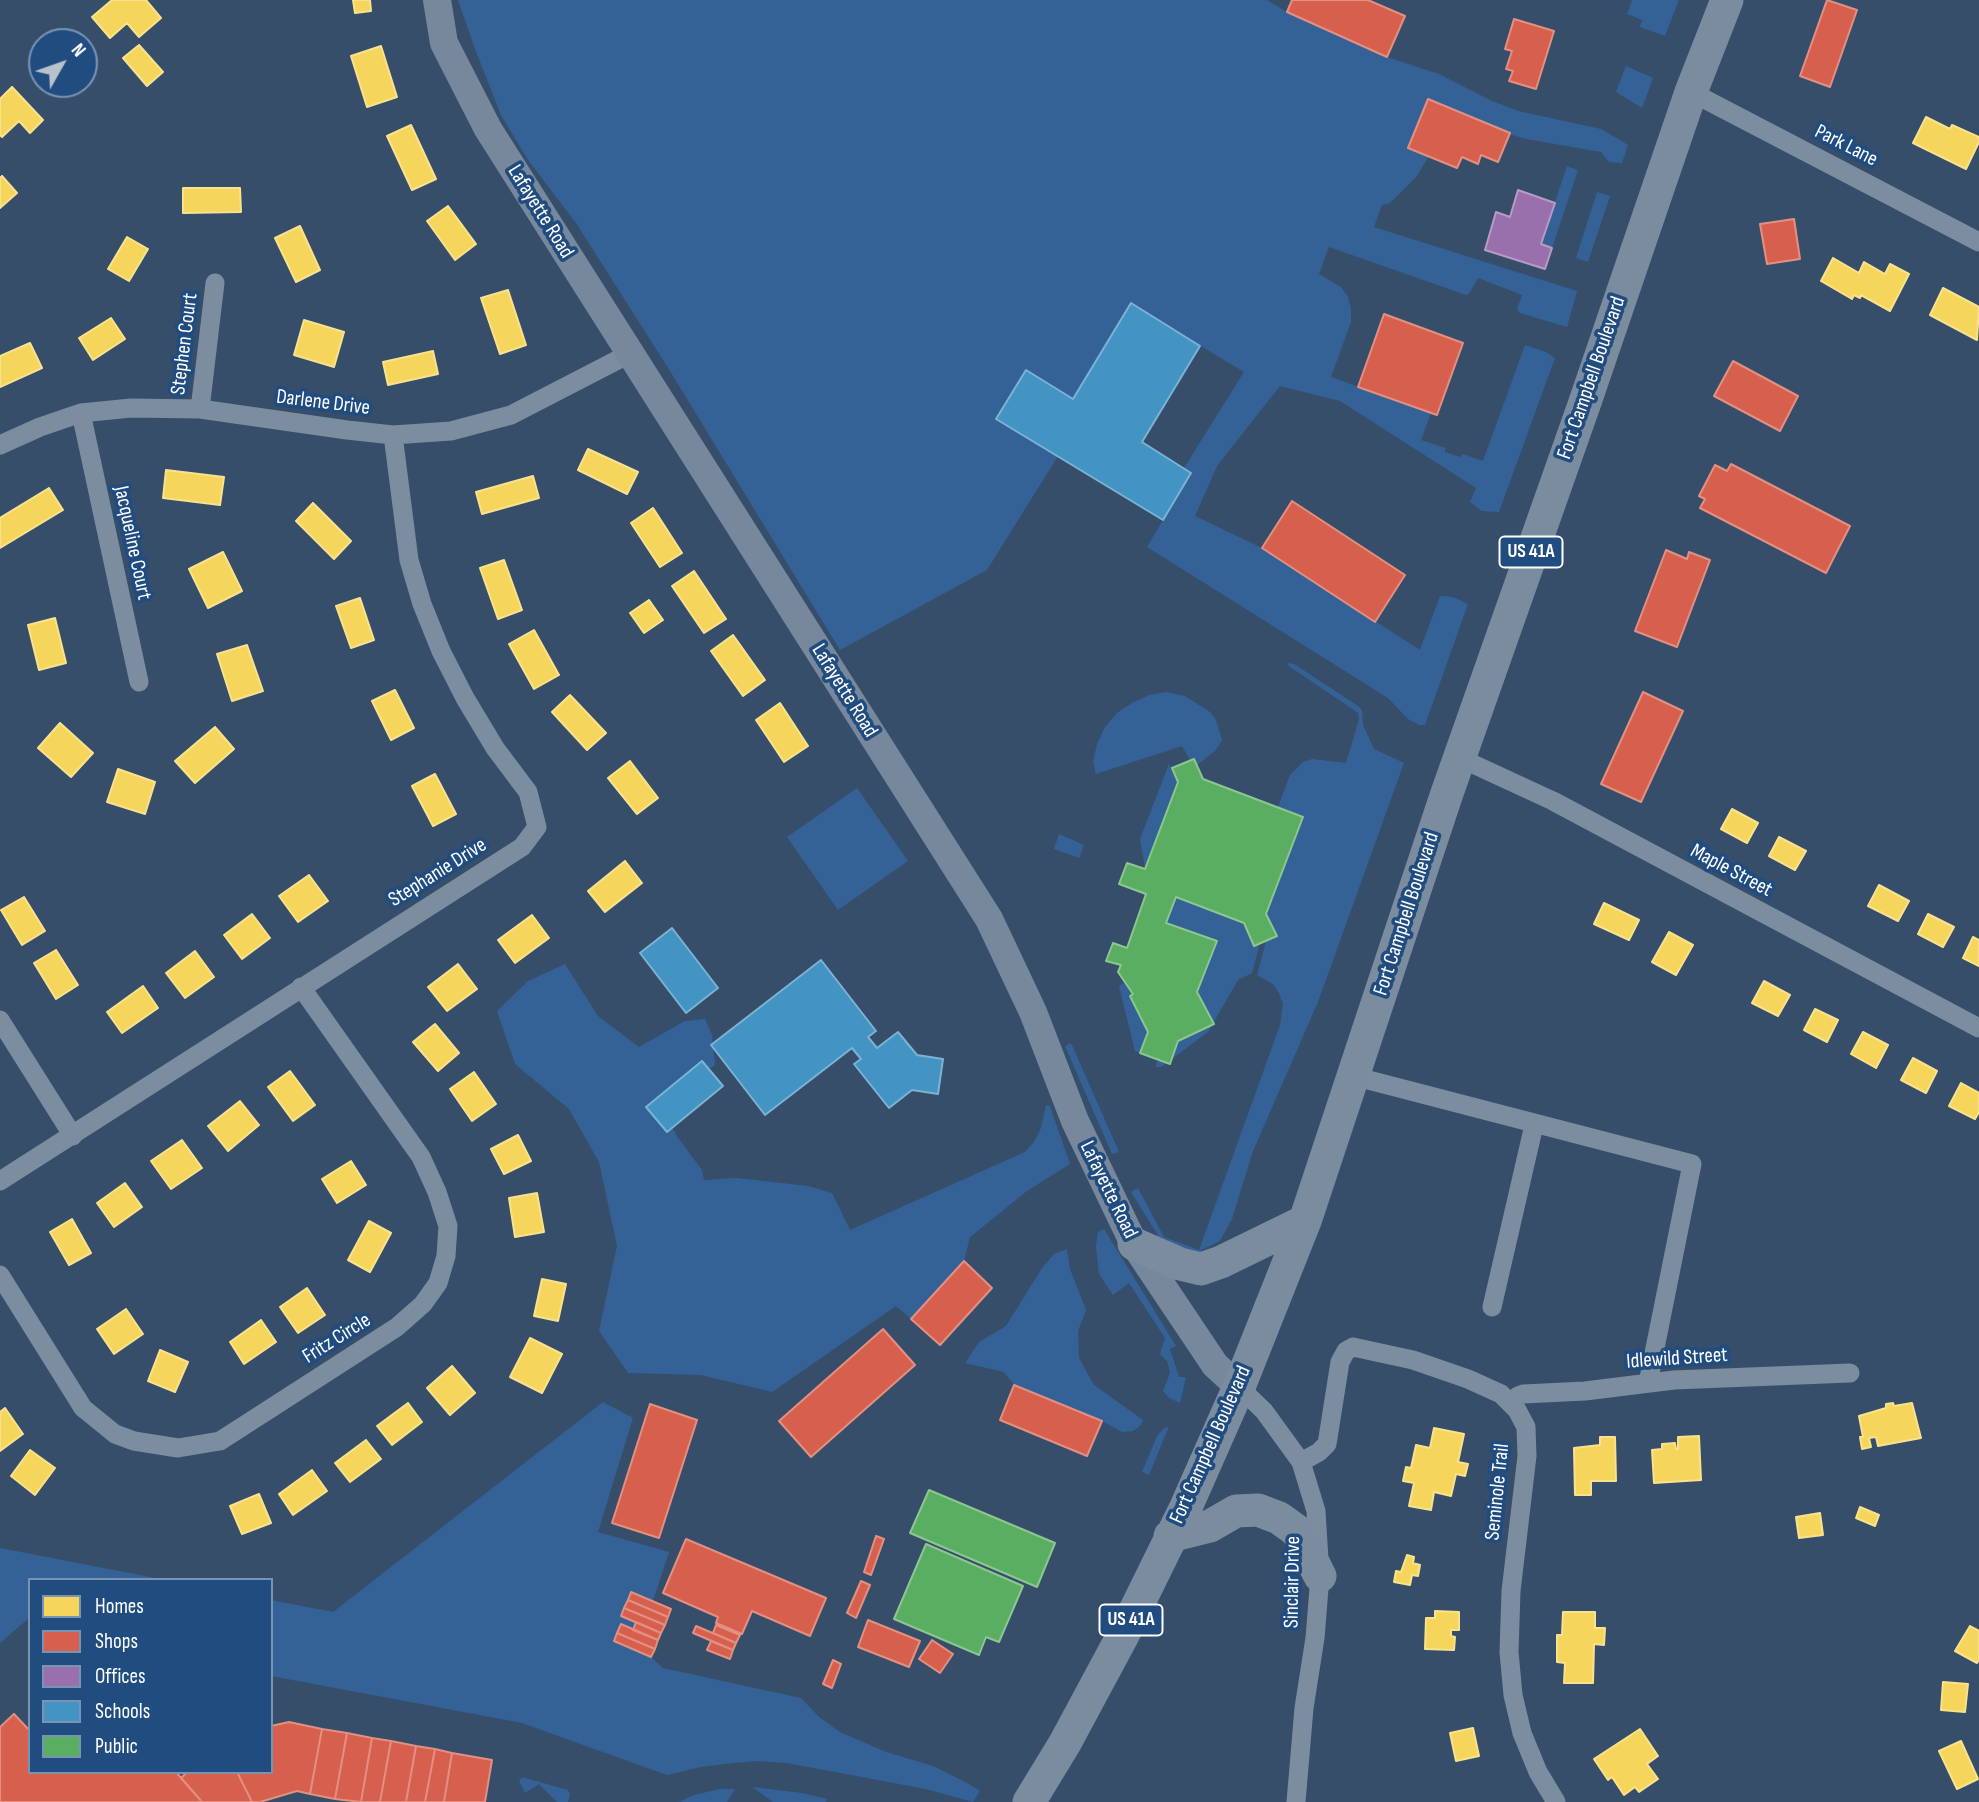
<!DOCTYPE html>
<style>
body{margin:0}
#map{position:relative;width:1979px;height:1802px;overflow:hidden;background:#364e6a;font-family:"Sofia Sans Condensed",sans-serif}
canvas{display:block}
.legend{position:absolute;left:28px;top:1578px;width:245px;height:196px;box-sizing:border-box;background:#204c80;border:2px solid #7994b3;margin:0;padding:9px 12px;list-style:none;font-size:21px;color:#fff}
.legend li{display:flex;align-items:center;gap:14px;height:35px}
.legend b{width:35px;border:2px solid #7994b3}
.north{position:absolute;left:28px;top:28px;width:70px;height:70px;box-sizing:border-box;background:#204c80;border:2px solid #7994b3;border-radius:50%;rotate:50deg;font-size:19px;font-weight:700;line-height:28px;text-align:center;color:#fff}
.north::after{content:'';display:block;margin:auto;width:24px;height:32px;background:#b9c1cb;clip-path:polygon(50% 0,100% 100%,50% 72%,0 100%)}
</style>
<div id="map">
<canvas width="1979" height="1802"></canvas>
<ul class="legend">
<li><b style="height:19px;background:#f6d55c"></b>Homes</li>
<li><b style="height:19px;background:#d6604d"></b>Shops</li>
<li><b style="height:19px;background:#9970ab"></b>Offices</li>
<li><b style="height:19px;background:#4393c3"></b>Schools</li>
<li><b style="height:19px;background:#5aae61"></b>Public</li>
</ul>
<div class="north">N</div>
</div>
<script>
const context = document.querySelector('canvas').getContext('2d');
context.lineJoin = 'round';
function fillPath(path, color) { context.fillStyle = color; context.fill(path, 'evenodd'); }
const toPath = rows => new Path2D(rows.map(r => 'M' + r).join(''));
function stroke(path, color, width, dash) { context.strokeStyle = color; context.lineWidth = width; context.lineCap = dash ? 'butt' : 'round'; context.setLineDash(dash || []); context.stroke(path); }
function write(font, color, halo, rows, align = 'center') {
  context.font = font + ' "Sofia Sans Condensed",sans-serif'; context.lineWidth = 7; context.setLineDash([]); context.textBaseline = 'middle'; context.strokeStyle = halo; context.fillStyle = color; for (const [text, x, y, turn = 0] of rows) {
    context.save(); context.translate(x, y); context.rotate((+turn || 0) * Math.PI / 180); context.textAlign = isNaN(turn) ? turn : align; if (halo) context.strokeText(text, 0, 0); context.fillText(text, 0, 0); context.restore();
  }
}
const green = toPath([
 [458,0,1267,0,1287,12,1387,57,1439,74,1492,101,1518,111,1601,129,1628,145,1622,163,1609,162,1601,152,1526,139,1509,134,1437,142,1417,176,1390,203,1382,205,1374,227,1577,291,1567,327,1520,313,1517,309,1522,295,1478,278,1469,294,1466,295,1329,247,1319,274,1341,287,1348,297,1351,309,1351,322,1331,377,1431,413,1421,440,1445,448,1445,452,1460,457,1463,454,1483,461,1525,345,1546,352,1555,358,1499,512,1482,511,1470,502,1476,488,1340,401,1280,386,1217,466,1195,516,1262,548,1420,650,1440,596,1453,597,1468,604,1425,725,1419,725,1408,719,1388,698,1147,547,1191,473,1184,468,1244,372,1131,304,1073,399,1026,370,997,418,1058,456,987,570,840,650,670,371,576,223,528,160,501,115,475,49],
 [1632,0,1679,0,1665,36,1640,27,1642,20,1627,14],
 [1626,66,1653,78,1642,108,1616,92],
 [1567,166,1578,170,1552,248,1541,244],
 [1597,192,1610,196,1588,262,1576,258],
 [1287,663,1294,664,1358,706,1362,710,1363,725,1374,749,1404,763,1318,1002,1253,1151,1232,1219,1220,1241,1201,1250,1203,1258,1159,1237,1131,1192,1138,1188,1164,1237,1199,1250,1280,1025,1283,1004,1279,993,1273,984,1257,975,1266,941,1277,936,1266,914,1303,817,1278,807,1290,775,1303,762,1312,759,1346,763,1359,719,1358,713,1289,666],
 [1167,692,1185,696,1210,712,1216,720,1222,740,1215,751,1197,765,1194,759,1190,760,1182,746,1096,774,1093,762,1097,744,1105,727,1117,713,1132,703,1149,695],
 [1169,764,1178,782,1145,868,1140,839],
 [857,788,908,861,838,910,787,837],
 [1059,834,1084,845,1079,858,1054,849],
 [1176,897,1244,923,1253,945,1260,943,1252,973,1238,980,1208,1032,1161,1067,1155,1067,1158,1060,1166,1060,1178,1041,1212,1023,1197,992,1217,941,1166,923],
 [565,964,598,1016,639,1047,685,1021,705,1019,712,1035,715,1065,685,1086,666,1115,676,1135,702,1170,704,1180,737,1178,808,1186,832,1193,850,1230,1025,1152,1034,1142,1041,1128,1046,1105,1050,1106,1070,1164,1027,1191,970,1237,964,1261,911,1319,896,1306,772,1392,701,1375,628,1373,599,1331,617,1246,599,1162,569,1109,515,1064,497,1011,528,981],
 [1125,982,1133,994,1130,996,1148,1032,1140,1053,1135,1051,1119,986],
 [1071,1043,1119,1152,1112,1154,1065,1046],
 [1104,1229,1176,1346,1170,1349,1179,1377,1186,1377,1180,1403,1169,1398,1163,1391,1170,1373,1167,1361,1160,1354,1165,1338,1129,1283,1113,1295,1099,1274,1096,1246,1098,1232],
 [1067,1249,1070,1269,1086,1310,1078,1331,1079,1358,1094,1385,1143,1420,1141,1425,1133,1431,1122,1432,1102,1421,1014,1385,1004,1372,965,1363,979,1342,1006,1326,1042,1268,1054,1254],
 [603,1402,633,1418,598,1532,669,1552,653,1601,631,1592,621,1616,636,1622,633,1630,621,1625,614,1641,651,1657,663,1668,801,1698,819,1717,840,1732,886,1752,933,1766,969,1784,980,1791,973,1802,926,1789,787,1763,758,1761,733,1763,701,1767,667,1775,522,1723,271,1676,271,1600,333,1612],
 [1169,1426,1149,1475,1142,1472,1157,1436,1164,1428],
 [0,1548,166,1580,30,1580,30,1620,28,1619,0,1643],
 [522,1777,568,1790,570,1794,568,1802,557,1802,539,1784,525,1793,519,1781],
 [752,1787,802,1793,827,1799,826,1802,773,1802],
 [720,1789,735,1789,727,1802,679,1802,694,1795]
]);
const homes = toPath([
 [112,0,146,0,161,18,139,37,127,23,110,38,92,17,112,0],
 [353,0,370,0,371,11,355,13,353,0],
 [79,36,94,54,84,62,84,42,71,42,79,36],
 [139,45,163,72,147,86,123,58,139,45],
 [381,46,397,97,367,107,351,56,381,46],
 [12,87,43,120,30,133,19,121,2,137,0,135,0,99,12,87],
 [1926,117,1950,129,1952,125,1979,137,1979,142,1966,169,1913,143,1926,117],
 [411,125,436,179,412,190,387,136,411,125],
 [2,176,17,193,0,208,0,178,2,176],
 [183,188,240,188,241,212,183,213,183,188],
 [448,206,476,244,455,260,427,221,448,206],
 [300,226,320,270,296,282,275,238,300,226],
 [127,237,148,249,129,281,108,269,127,237],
 [1833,258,1859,273,1864,262,1885,274,1890,264,1909,274,1890,311,1861,295,1860,298,1854,295,1852,299,1821,281,1833,258],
 [1943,288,1979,307,1977,340,1930,315,1943,288],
 [508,290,526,345,500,354,481,298,508,290],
 [111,318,125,339,93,360,79,338,111,318],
 [304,320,344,332,334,367,294,355,304,320],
 [30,343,42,368,0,387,0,356,30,343],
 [433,351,438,374,388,385,383,362,433,351],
 [588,449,638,472,627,494,578,470,588,449],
 [166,470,224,477,220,505,163,498,166,470],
 [533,476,539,498,482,514,476,492,533,476],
 [49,488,63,510,0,548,0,518,49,488],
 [313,503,351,541,334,559,296,521,313,503],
 [653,508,682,553,660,567,631,523,653,508],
 [223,552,242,591,208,608,189,569,223,552],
 [504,560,522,610,498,619,480,568,504,560],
 [694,571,726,619,704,633,672,586,694,571],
 [360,598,374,640,351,648,336,606,360,598],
 [649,600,663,620,644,633,630,613,649,600],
 [55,618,66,663,39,670,28,625,55,618],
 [534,630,559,675,534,689,509,644,534,630],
 [733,635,765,680,743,696,711,651,733,635],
 [247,645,263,691,232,701,217,654,247,645],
 [395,690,414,728,391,740,372,701,395,690],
 [570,695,606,733,587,750,552,712,570,695],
 [780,703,808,746,784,762,756,720,780,703],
 [60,723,93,753,71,777,38,748,60,723],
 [215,727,234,749,195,783,175,761,215,727],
 [630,761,658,798,637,814,608,778,630,761],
 [118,769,155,782,145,814,107,802,118,769],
 [435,774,456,814,433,826,412,786,435,774],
 [1732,809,1758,823,1747,843,1721,829,1732,809],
 [1779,837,1806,851,1795,870,1769,856,1779,837],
 [625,861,642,883,605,912,588,891,625,861],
 [309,875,328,901,298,922,279,896,309,875],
 [1879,885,1909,901,1898,921,1868,906,1879,885],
 [24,897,45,931,22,945,1,910,24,897],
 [1604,903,1639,920,1629,940,1594,924,1604,903],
 [252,914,270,938,242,959,224,935,252,914],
 [1928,914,1954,927,1943,947,1918,934,1928,914],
 [532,915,549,938,515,963,498,940,532,915],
 [1669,932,1693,945,1676,975,1652,962,1669,932],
 [1973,937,1979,940,1979,966,1963,958,1973,937],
 [56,950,78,985,56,999,34,963,56,950],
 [195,951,214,977,185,998,166,973,195,951],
 [458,964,477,989,447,1011,428,987,458,964],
 [1764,981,1790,995,1778,1016,1752,1003,1764,981],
 [143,986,158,1008,122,1033,107,1012,143,986],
 [1815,1009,1838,1020,1827,1042,1804,1030,1815,1009],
 [435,1024,459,1053,438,1071,413,1042,435,1024],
 [1863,1032,1888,1045,1876,1068,1851,1054,1863,1032],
 [1913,1058,1937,1071,1926,1093,1901,1080,1913,1058],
 [290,1071,315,1105,293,1121,268,1087,290,1071],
 [474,1072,496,1104,472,1121,450,1089,474,1072],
 [1961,1083,1979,1093,1979,1112,1975,1119,1949,1106,1961,1083],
 [240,1101,259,1125,228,1151,208,1126,240,1101],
 [518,1135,531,1161,504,1174,491,1149,518,1135],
 [182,1140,202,1168,171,1189,151,1161,182,1140],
 [351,1161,366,1185,337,1203,322,1179,351,1161],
 [125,1183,142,1207,114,1227,97,1203,125,1183],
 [537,1193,544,1232,515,1237,509,1198,537,1193],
 [72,1219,91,1253,69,1265,50,1232,72,1219],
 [369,1221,391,1233,370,1272,348,1260,369,1221],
 [542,1279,566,1284,558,1321,534,1316,542,1279],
 [307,1288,325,1315,298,1333,280,1307,307,1288],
 [126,1309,143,1334,114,1354,97,1329,126,1309],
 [261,1320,276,1342,244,1364,230,1342,261,1320],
 [530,1338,562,1354,542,1393,510,1377,530,1338],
 [160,1350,188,1362,175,1392,148,1381,160,1350],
 [452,1366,475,1393,450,1415,427,1388,452,1366],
 [408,1403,422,1422,392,1445,377,1426,408,1403],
 [1893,1403,1894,1406,1912,1403,1921,1438,1878,1446,1876,1437,1869,1438,1871,1447,1862,1449,1860,1437,1863,1437,1859,1416,1886,1408,1886,1404,1893,1403],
 [5,1408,23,1434,0,1451,0,1412,5,1408],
 [1434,1428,1464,1434,1458,1462,1468,1464,1465,1476,1456,1474,1451,1496,1434,1492,1431,1510,1409,1506,1414,1483,1403,1481,1406,1467,1411,1468,1416,1445,1430,1448,1434,1428],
 [1699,1436,1701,1480,1654,1483,1652,1450,1662,1449,1662,1444,1675,1443,1676,1449,1678,1449,1678,1437,1699,1436],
 [1600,1437,1615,1437,1616,1481,1591,1481,1591,1495,1575,1495,1574,1448,1600,1445,1600,1437],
 [366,1440,381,1459,350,1482,335,1463,366,1440],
 [30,1450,55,1468,35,1495,11,1476,30,1450],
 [312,1470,327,1491,293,1515,279,1494,312,1470],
 [259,1494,271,1523,242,1534,230,1506,259,1494],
 [1860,1507,1879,1515,1875,1526,1856,1518,1860,1507],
 [1820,1513,1823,1535,1799,1538,1796,1517,1820,1513],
 [1407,1555,1414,1557,1413,1563,1420,1565,1418,1576,1412,1575,1410,1585,1394,1582,1396,1571,1401,1572,1407,1555],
 [1435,1611,1459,1612,1459,1630,1451,1630,1451,1636,1455,1637,1454,1650,1425,1649,1426,1618,1435,1618,1435,1611],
 [1563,1612,1595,1612,1595,1628,1605,1628,1604,1645,1594,1644,1593,1683,1564,1683,1565,1663,1557,1662,1557,1635,1562,1635,1563,1612],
 [1970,1626,1979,1631,1979,1660,1977,1663,1955,1651,1970,1626],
 [1943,1682,1968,1684,1965,1712,1941,1710,1943,1682],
 [1473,1728,1479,1756,1456,1761,1450,1733,1473,1728],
 [1640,1729,1658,1756,1647,1764,1658,1779,1639,1792,1635,1787,1624,1795,1612,1777,1608,1780,1594,1759,1640,1729],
 [1961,1741,1978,1779,1957,1789,1939,1751,1961,1741]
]);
const shops = toPath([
 [1292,0,1368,0,1405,16,1387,57,1287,12,1292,0],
 [1827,0,1857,10,1830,87,1800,76,1827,0],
 [1514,19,1554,31,1536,89,1509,81,1513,71,1506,69,1512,51,1505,49,1514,19],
 [1428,99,1510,133,1498,162,1481,155,1478,164,1462,157,1457,168,1408,148,1428,99],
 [1794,219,1800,259,1767,264,1760,224,1794,219],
 [1384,314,1463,343,1437,415,1358,387,1384,314],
 [1733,361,1798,396,1780,431,1714,396,1733,361],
 [1731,464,1850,526,1826,573,1700,508,1705,499,1699,496,1715,465,1727,471,1731,464],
 [1292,501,1405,575,1375,622,1262,548,1292,501],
 [1666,550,1687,559,1689,552,1710,560,1677,647,1635,631,1666,550],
 [1643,692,1683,711,1641,802,1601,784,1643,692],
 [964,1261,992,1288,940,1345,911,1319,964,1261],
 [883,1329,915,1365,811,1457,779,1421,883,1329],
 [1014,1385,1102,1421,1087,1456,1000,1420,1014,1385],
 [650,1404,697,1420,659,1538,612,1523,650,1404],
 [876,1536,884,1539,871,1575,864,1572,876,1536],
 [686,1539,826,1598,810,1636,752,1611,742,1634,716,1623,718,1617,663,1593,686,1539],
 [861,1581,870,1585,856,1618,847,1613,861,1581],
 [631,1592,671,1609,668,1617,628,1600,631,1592],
 [628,1600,668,1617,665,1625,624,1608,628,1600],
 [624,1608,665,1625,661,1633,621,1616,624,1608],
 [868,1620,920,1641,909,1667,858,1647,868,1620],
 [636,1622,661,1633,658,1640,633,1630,636,1622],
 [621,1624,658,1640,655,1649,617,1633,621,1624],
 [716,1625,740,1635,736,1643,713,1633,716,1625],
 [696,1626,736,1643,733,1650,693,1633,696,1626],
 [617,1633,655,1649,651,1657,614,1641,617,1633],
 [932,1640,953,1654,940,1673,919,1659,932,1640],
 [711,1641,733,1650,730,1659,707,1650,711,1641],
 [833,1660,841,1664,832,1688,823,1684,833,1660],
 [14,1714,30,1731,30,1772,176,1772,202,1802,0,1802,0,1727,14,1714],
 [289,1722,322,1729,310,1794,297,1791,260,1802,252,1802,237,1772,271,1772,271,1726,289,1722],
 [322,1729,347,1733,335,1799,310,1794,322,1729],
 [347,1733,372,1738,361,1802,335,1799,347,1733],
 [372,1738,391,1741,380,1802,361,1802,372,1738],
 [391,1741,416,1746,406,1802,380,1802,391,1741],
 [416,1746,435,1749,425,1802,406,1802,416,1746],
 [435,1749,452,1753,444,1802,425,1802,435,1749],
 [452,1753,492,1760,485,1802,444,1802,452,1753],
 [187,1772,237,1772,252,1802,202,1802,181,1778,187,1772]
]);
const offices = toPath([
 [1518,190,1555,203,1541,244,1552,248,1545,269,1485,250,1496,212,1510,217,1518,190]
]);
const schools = toPath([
 [1131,303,1200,346,1142,442,1191,473,1163,520,996,419,1026,370,1073,399,1131,303],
 [672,928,718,988,686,1013,640,953,672,928],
 [821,960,876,1031,868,1037,877,1048,898,1032,917,1055,943,1059,938,1094,912,1090,889,1108,854,1064,861,1059,852,1048,765,1115,711,1045,821,960],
 [702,1061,723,1086,667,1132,646,1107,702,1061]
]);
const public = toPath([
 [1194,759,1203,779,1303,817,1266,914,1277,936,1254,946,1244,923,1176,897,1166,923,1217,941,1197,992,1214,1024,1178,1041,1170,1064,1140,1053,1148,1032,1130,996,1133,994,1118,972,1121,965,1106,961,1113,943,1127,948,1146,894,1119,884,1127,863,1145,869,1178,782,1172,768,1194,759],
 [929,1490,1055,1543,1037,1587,910,1533,929,1490],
 [926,1544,1023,1586,999,1642,986,1637,979,1655,894,1619,926,1544]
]);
const minor = toPath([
 [1691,92,1979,242],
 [200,409,215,283],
 [81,413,139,682],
 [0,445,40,427,81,413,131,408,200,409,347,430,393,435,451,431,511,415,631,353],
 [1460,758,1553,801,1979,1028],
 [0,1020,73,1136],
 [1353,1076,1692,1164,1648,1383],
 [0,1181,522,847,537,827,528,792,495,748,465,698,441,651,422,604,409,560,393,435],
 [0,1275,83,1408,115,1434,134,1441,178,1448,220,1441,397,1327,423,1304,438,1283,446,1256,448,1226,437,1192,421,1157,301,987],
 [1492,1307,1534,1125],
 [1239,1387,1264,1411,1301,1462,1316,1511,1320,1576,1315,1638,1304,1708,1296,1802],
 [1511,1404,1518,1396,1523,1394,1585,1391,1674,1380,1850,1373],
 [1301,1462,1319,1452,1327,1444,1340,1362,1346,1351,1353,1347,1413,1360,1468,1379,1501,1394,1517,1410,1526,1427,1527,1456,1511,1591,1509,1652,1513,1695,1522,1733,1538,1772,1556,1802]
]);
const secondary = toPath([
 [437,0,444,43,488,129,989,919,1033,1012,1075,1121,1134,1244,1215,1365,1239,1387]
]);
const trunk = toPath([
 [1134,1244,1180,1264,1201,1269,1221,1262,1305,1221],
 [1170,1536,1210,1526,1236,1511,1258,1510,1279,1518,1297,1531,1320,1576],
 [1029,1802,1065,1743,1123,1635,1186,1507,1239,1387,1305,1221,1446,796,1584,405,1691,92,1727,0]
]);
const shields = [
 [1531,552,63],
 [1131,1620,63]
];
const shieldNames = [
 ["US 41A",1531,552],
 ["US 41A",1131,1620]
];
const streetNames = [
 ["Park Lane",1846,146,27],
 ["Lafayette Road",540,212,58],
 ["Stephen Court",185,344,-83],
 ["Fort Campbell Boulevard",1592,378,-71],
 ["Darlene Drive",323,403,7],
 ["Jacqueline Court",132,543,78],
 ["Lafayette Road",844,691,58],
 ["Maple Street",1731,871,28],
 ["Stephanie Drive",438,873,-32],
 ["Fort Campbell Boulevard",1407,914,-72],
 ["Lafayette Road",1108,1190,64],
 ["Fritz Circle",337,1339,-32],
 ["Idlewild Street",1677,1359,-4],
 ["Fort Campbell Boulevard",1211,1445,-66],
 ["Seminole Trail",1498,1492,-84],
 ["Sinclair Drive",1293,1582,-89]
];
fillPath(green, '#346297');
fillPath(homes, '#f6d55c');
stroke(homes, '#f9e28d', 2);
fillPath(shops, '#d6604d');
stroke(shops, '#e29082', 2);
fillPath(offices, '#9970ab');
stroke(offices, '#b89bc4', 2);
fillPath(schools, '#4393c3');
stroke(schools, '#7bb3d5', 2);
fillPath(public, '#5aae61');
stroke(public, '#8cc690', 2);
stroke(minor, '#7c8da0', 19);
stroke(secondary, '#77889d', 28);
stroke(trunk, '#7c8c9f', 33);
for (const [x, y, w] of shields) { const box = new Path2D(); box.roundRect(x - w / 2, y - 15.5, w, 31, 5); context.fillStyle = '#204c80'; context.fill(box); stroke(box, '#fff', 2); }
write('bold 19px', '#fff', null, shieldNames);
write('21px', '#fff', '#204c80', streetNames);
</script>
